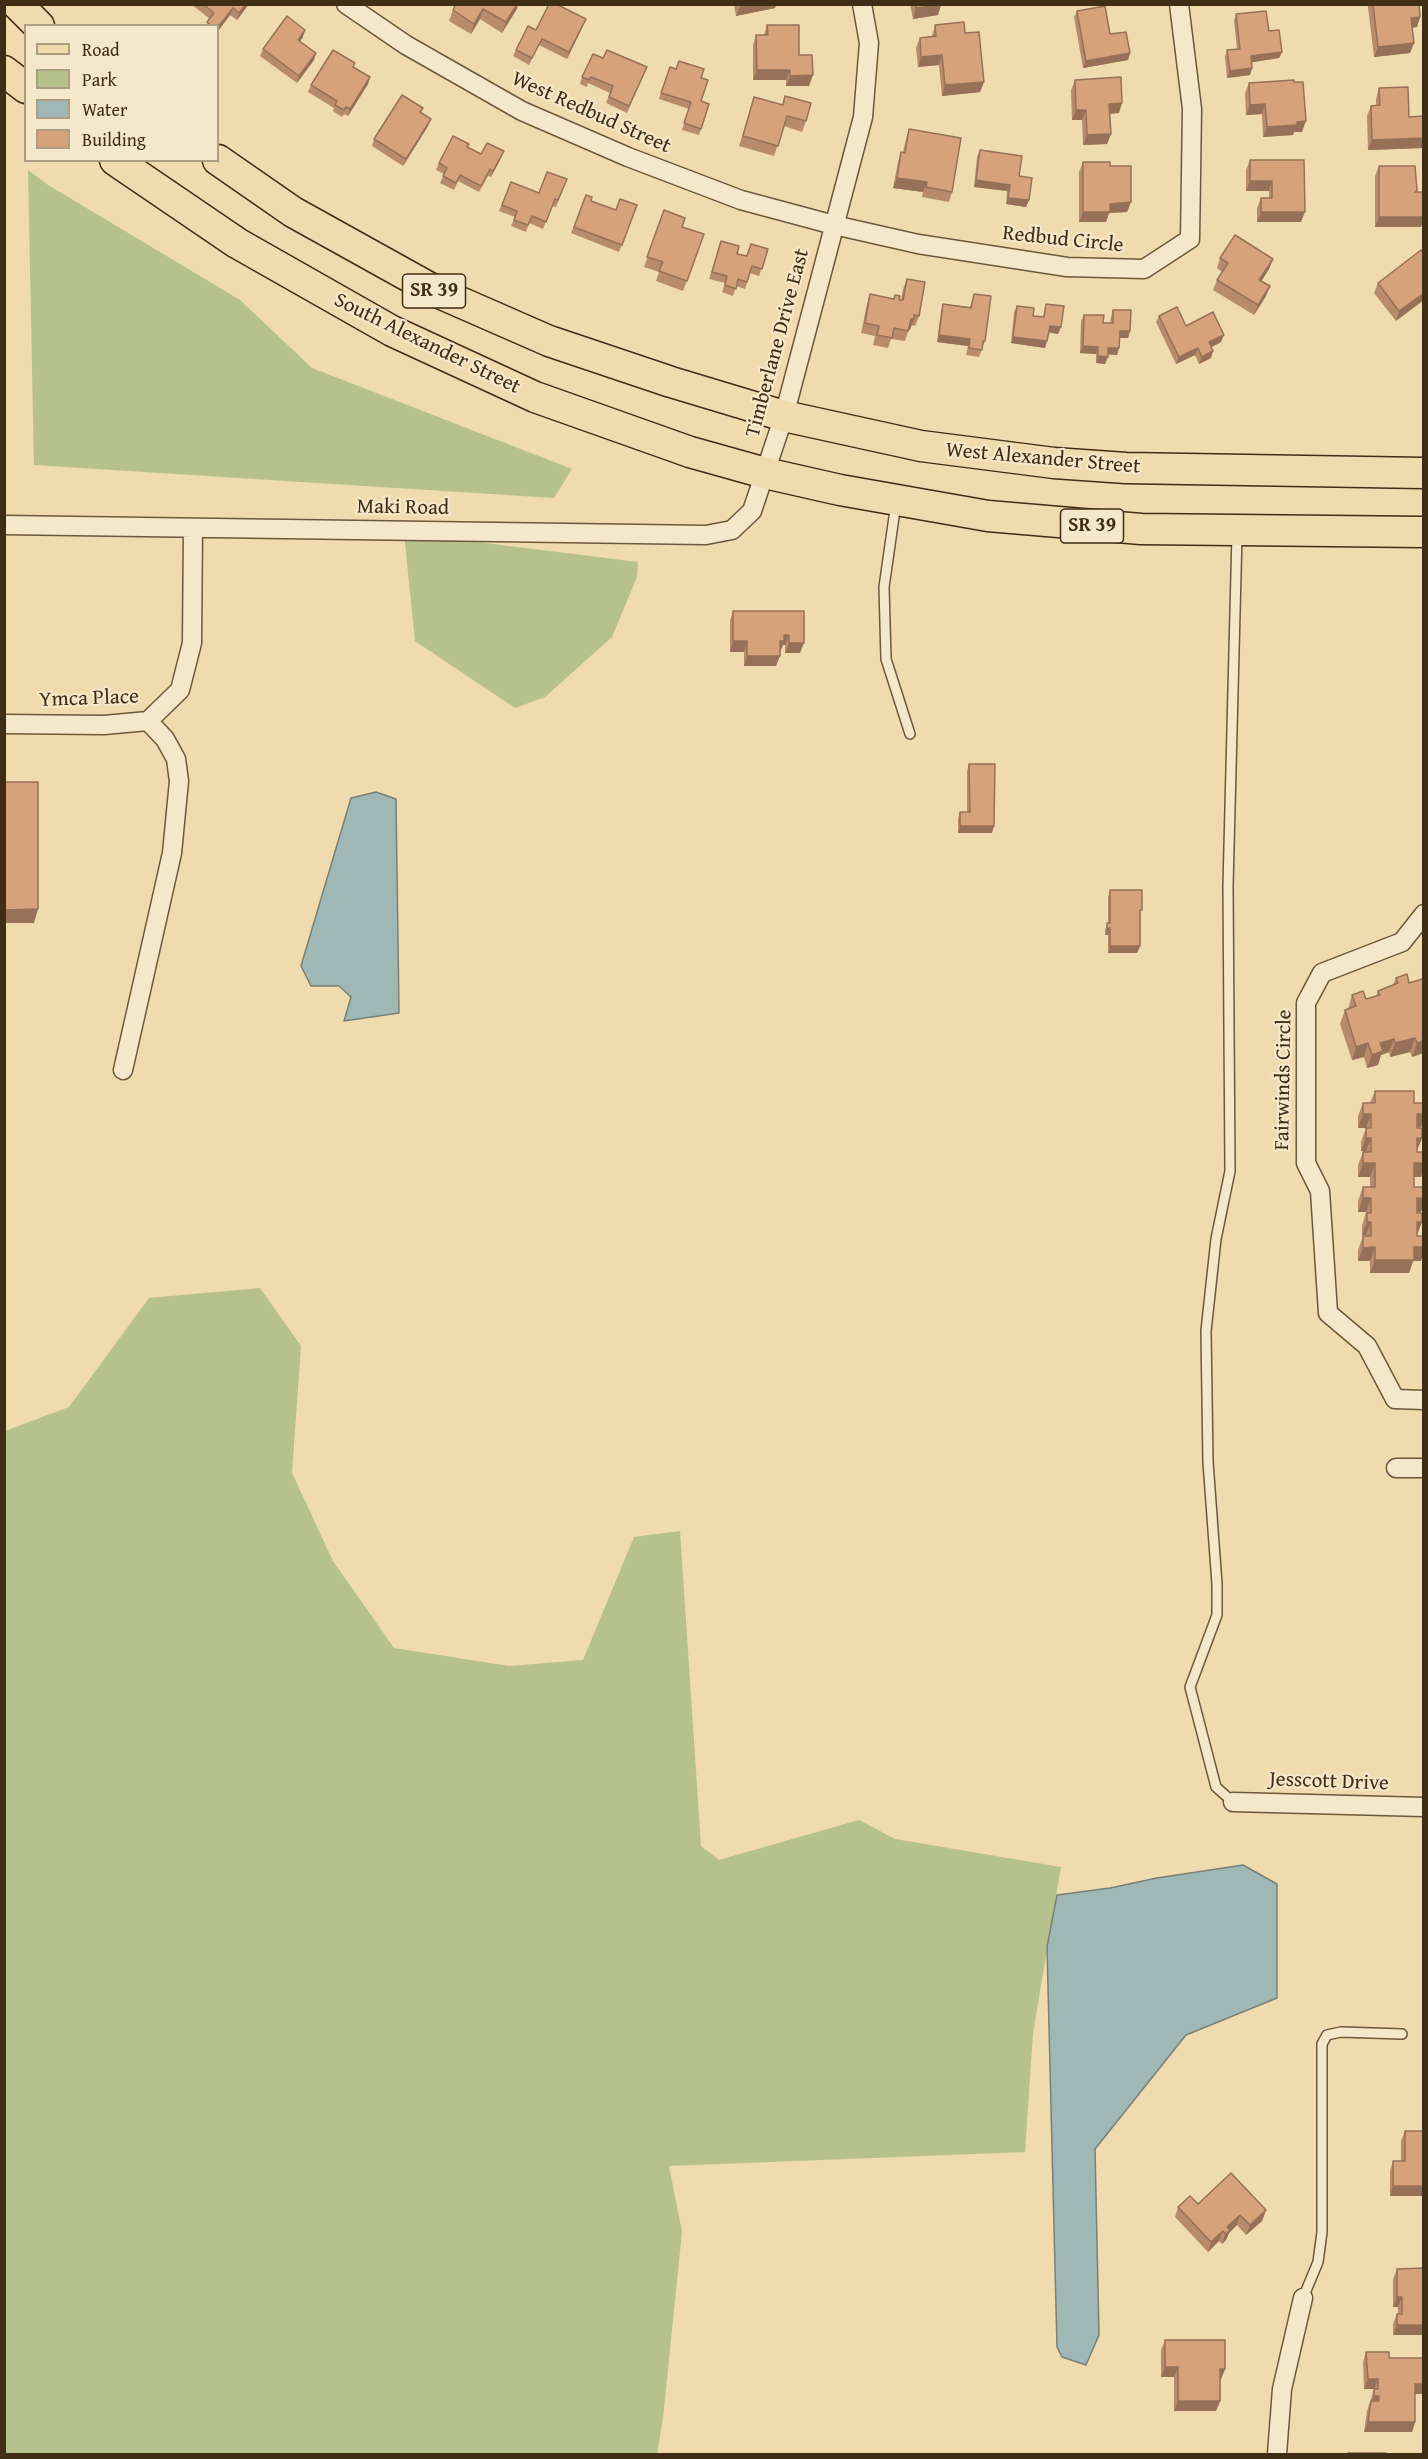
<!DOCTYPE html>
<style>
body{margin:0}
#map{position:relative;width:1428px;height:2459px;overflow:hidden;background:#efdbad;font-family:"Gentium Book Plus",serif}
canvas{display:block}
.frame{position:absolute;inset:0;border:6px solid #402d15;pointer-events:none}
.legend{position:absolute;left:24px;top:24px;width:195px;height:138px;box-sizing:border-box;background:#f5e8ca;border:2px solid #ad9d82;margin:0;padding:8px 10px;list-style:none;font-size:18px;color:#402d15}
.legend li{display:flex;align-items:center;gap:12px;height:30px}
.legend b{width:30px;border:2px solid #ad9d82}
</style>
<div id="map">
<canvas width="1428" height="2459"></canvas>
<div class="frame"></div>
<ul class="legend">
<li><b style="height:8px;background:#efdbad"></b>Road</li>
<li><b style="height:16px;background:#b6c18b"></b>Park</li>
<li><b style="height:16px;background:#9fb8b6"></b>Water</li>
<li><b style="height:16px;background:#d6a27c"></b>Building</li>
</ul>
</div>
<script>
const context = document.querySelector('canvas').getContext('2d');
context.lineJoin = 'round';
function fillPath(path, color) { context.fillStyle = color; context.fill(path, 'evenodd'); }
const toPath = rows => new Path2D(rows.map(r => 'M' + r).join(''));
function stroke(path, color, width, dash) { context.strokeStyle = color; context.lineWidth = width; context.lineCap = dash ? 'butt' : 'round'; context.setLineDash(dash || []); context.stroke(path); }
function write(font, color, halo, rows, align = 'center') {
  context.font = font + ' "Gentium Book Plus",serif'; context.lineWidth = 4.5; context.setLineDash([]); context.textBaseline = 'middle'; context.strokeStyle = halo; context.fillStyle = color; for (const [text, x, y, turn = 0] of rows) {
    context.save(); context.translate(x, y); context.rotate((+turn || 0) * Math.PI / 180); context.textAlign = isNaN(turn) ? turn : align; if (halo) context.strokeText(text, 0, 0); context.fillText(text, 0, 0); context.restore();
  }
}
const green = toPath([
 [28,170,48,185,240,300,312,368,572,469,554,498,34,465],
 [404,533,638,562,637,577,612,637,545,697,515,708,415,641],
 [260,1288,301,1346,292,1473,333,1561,394,1648,509,1666,583,1660,634,1537,680,1531,701,1846,719,1860,859,1820,895,1839,1061,1867,1033,2033,1025,2152,669,2166,682,2232,663,2418,657,2454,5,2454,5,1431,69,1407,149,1298]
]);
const water = toPath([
 [376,792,396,799,399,1013,344,1021,351,997,339,986,311,986,301,966,351,798,376,792],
 [1243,1865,1277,1884,1277,1998,1186,2035,1095,2149,1099,2335,1086,2365,1062,2357,1057,2347,1047,1947,1057,1895,1110,1888,1157,1878,1243,1865]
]);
const lane = toPath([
 [896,503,884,587,886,659,910,734],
 [1233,1802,1216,1787,1190,1687,1217,1615,1217,1584,1208,1462,1206,1331,1216,1239,1230,1171,1228,886,1237,534],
 [1303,2298,1318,2262,1322,2232,1322,2044,1327,2035,1341,2032,1402,2034]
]);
const street = toPath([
 [346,4,406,45,522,111,628,157,741,200,834,225,918,244,1067,267,1144,269,1190,239,1192,109,1179,4],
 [4,525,706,535,732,530,752,511,784,416,863,117,869,43,862,4],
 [4,724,104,725,148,721,180,690,192,643,193,528],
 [1424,914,1402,942,1322,973,1306,1003,1306,1163,1320,1191,1328,1313,1367,1346,1395,1399,1424,1400],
 [123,1070,172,853,179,781,176,759,165,739,148,721],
 [1396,1468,1424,1468],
 [1233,1802,1424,1807],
 [1277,2454,1282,2389,1303,2298]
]);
const primary = toPath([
 [17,4,39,26],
 [4,71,26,88],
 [115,160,237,243,392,331,535,397,690,452,765,473,840,490,988,516,1141,529,1424,532],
 [218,160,293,212,437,292,549,341,671,382,784,416,921,446,1054,463,1126,468,1424,473]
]);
const wall = toPath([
 [191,4,249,4,237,20,230,15,218,31,218,26,206,26,210,19],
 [456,4,518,4,502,33,480,19,471,34,449,21,453,10],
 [734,4,776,4,775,8,736,16],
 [910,4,941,4,938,15,913,19],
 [1369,4,1419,4,1420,17,1417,27,1412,28,1414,43,1410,53,1374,57,1368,7],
 [1077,11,1130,53,1128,60,1083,68,1074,17],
 [1236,14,1269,31,1282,52,1279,58,1251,62,1252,68,1250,75,1227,78,1225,57,1227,50,1237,49,1234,21],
 [767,25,799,55,809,86,786,86,786,80,753,80,753,45,756,35,764,35],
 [935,25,965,33,984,82,980,92,942,96,939,65,918,67,916,48,920,38,932,36],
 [583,26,567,59,539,45,529,65,513,56,516,50,536,30],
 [303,37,300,41,316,53,314,60,297,83,260,56,263,49],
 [354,67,370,77,368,84,348,116,344,114,342,117,333,111,334,108,308,92,311,85],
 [670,67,701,78,701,101,709,104,699,135,682,130,689,109,659,99],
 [644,74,627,113,606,103,610,93,588,83,587,87,580,84,582,77],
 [1075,80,1119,113,1110,114,1111,134,1107,144,1083,145,1082,120,1072,120,1071,90],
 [1249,83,1302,132,1294,132,1293,135,1263,137,1262,114,1246,115,1245,93],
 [1379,88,1409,117,1424,116,1423,148,1368,150,1367,116,1371,106,1376,105,1376,99],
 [785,96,806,121,802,132,784,126,774,156,739,146,754,97,782,105],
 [423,108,421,113,428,126,403,166,372,146,374,139],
 [909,129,952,192,949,202,922,197,923,192,893,188,898,162,901,152,903,152,906,139],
 [469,144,468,147,481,154,501,158,491,177,488,176,479,192,458,181,454,190,440,183,444,174,436,170,439,163],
 [980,150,1019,176,1029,200,1026,207,1006,204,1007,191,974,187,977,157],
 [1250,160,1304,160,1301,222,1257,222,1257,208,1261,198,1269,198,1269,191,1246,191,1246,170],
 [1083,162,1110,166,1131,202,1127,212,1109,213,1106,222,1079,222,1079,172],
 [1379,166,1416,192,1421,227,1375,227,1375,176],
 [567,179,556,207,552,206,543,229,529,223,526,232,511,226,515,217,499,211,511,182,539,193],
 [586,195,591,201,616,210,637,205,619,252,571,233],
 [664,210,682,227,704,234,683,291,656,281,659,272,644,267],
 [751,244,768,249,759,276,750,273,745,289,736,286,733,296,722,292,725,283,709,279,719,248,746,256],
 [1424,254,1396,321,1374,293,1378,283],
 [1220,258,1273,259,1269,269,1261,281,1266,296,1254,315,1213,290,1217,280,1222,272,1217,268],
 [907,279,919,316,915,326,911,325,910,330,909,329,905,341,891,339,888,348,873,345,875,336,861,333,867,304,870,294,894,299,895,295,899,300,901,300,903,289],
 [974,294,985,341,979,357,966,355,968,346,937,342,941,311,943,304,970,307],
 [1046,304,1061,327,1058,334,1049,332,1045,348,1011,343,1014,312,1017,306,1033,316,1043,317],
 [1113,310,1130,331,1128,338,1120,338,1119,348,1117,355,1108,354,1105,364,1096,363,1096,354,1080,353,1081,321,1084,315,1103,323,1110,323,1111,317],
 [1159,316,1186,326,1221,342,1212,347,1211,358,1199,364,1195,355,1176,364,1156,322],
 [733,611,804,611,800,653,785,653,785,645,783,645,780,652,776,666,744,666,744,652,730,652,730,621],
 [969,764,992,833,958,833,958,819,960,812,967,812,967,771],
 [1110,890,1140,917,1140,946,1137,953,1108,953,1108,935,1105,935,1105,930,1108,923,1108,897],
 [1396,978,1423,1053,1412,1057,1410,1052,1390,1057,1389,1052,1381,1055,1378,1065,1367,1068,1364,1057,1352,1060,1340,1024,1345,1010,1348,1009,1352,995,1366,999,1376,996,1378,991,1393,985],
 [1375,1091,1414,1103,1424,1103,1424,1120,1421,1127,1417,1127,1422,1138,1417,1150,1421,1177,1414,1177,1414,1187,1421,1212,1417,1212,1422,1222,1417,1234,1421,1261,1413,1261,1409,1273,1370,1273,1370,1261,1358,1261,1358,1250,1363,1236,1366,1236,1366,1235,1362,1235,1362,1226,1366,1212,1358,1212,1358,1201,1363,1187,1370,1187,1370,1177,1358,1177,1358,1165,1363,1152,1366,1152,1361,1151,1361,1142,1366,1128,1358,1128,1358,1116,1363,1103,1370,1103],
 [1405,2131,1424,2196,1390,2196,1390,2171,1393,2161,1401,2161,1401,2141],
 [1198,2204,1266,2210,1262,2221,1246,2235,1237,2225,1229,2233,1226,2240,1222,2244,1219,2241,1208,2252,1175,2217,1178,2207],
 [1424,2268,1393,2335,1393,2324,1397,2314,1398,2314,1398,2307,1393,2307,1393,2279,1397,2269],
 [1165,2340,1225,2369,1221,2379,1220,2379,1220,2401,1216,2411,1174,2411,1174,2377,1161,2377,1161,2350],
 [1366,2352,1389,2358,1424,2394,1415,2394,1415,2422,1412,2432,1364,2432,1367,2411,1374,2389,1364,2389,1363,2362]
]);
const shadedWall = toPath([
 [246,4,249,4,237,20,239,13],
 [517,4,518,4,517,9,502,33,506,22],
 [749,4,776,4,775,8,736,16,740,6],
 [941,5,938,15,913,19,916,8],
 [233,8,230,15,218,31,218,27],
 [483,9,480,19,471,34,474,24],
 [1420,17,1417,27,1407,28,1411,18],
 [586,19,583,26,567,59,569,52],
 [305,30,303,37,296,47,298,40],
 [1414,43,1410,53,1374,57,1378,47],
 [1282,52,1279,58,1248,63,1251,56],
 [316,53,314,60,297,83,299,76],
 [1130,53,1128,60,1083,68,1086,61],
 [942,55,939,65,918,67,921,57],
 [1252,68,1250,75,1227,78,1230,71],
 [757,70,790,70,786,80,753,80],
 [813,75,809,86,786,86,790,76],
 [370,77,368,84,348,116,350,109],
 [984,82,980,92,942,96,945,85],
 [1122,103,1119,113,1105,114,1109,104],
 [1265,104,1262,114,1246,115,1250,105],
 [1076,110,1086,110,1082,120,1072,120],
 [431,119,428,126,403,166,406,159],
 [1306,121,1302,132,1294,132,1293,135,1263,137,1267,127],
 [1111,134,1107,144,1083,145,1087,135],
 [1424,138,1423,148,1368,150,1372,140],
 [504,151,501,158,491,177,493,171],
 [897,178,927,182,923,192,893,188],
 [976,180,1010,185,1007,191,974,187],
 [1250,181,1272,181,1269,191,1246,191],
 [1008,198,1029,200,1026,207,1006,204],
 [1131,202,1127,212,1109,213,1106,222,1079,222,1083,212,1110,204],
 [1261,212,1305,212,1301,222,1257,222],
 [1379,217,1424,217,1424,219,1421,227,1375,227],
 [1273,259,1269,269,1256,290,1259,280],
 [1270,286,1266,296,1254,315,1258,305],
 [1424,293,1424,300,1396,321,1399,311],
 [911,319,914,319,910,330,907,329],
 [1050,326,1061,327,1058,334,1047,332],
 [1120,331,1130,331,1128,338,1117,338],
 [939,335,970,339,968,346,937,342],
 [1224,335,1221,342,1207,349,1209,342],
 [1013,337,1047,341,1045,348,1011,343],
 [1083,346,1098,347,1096,354,1080,353],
 [1108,348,1119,348,1117,355,1105,354],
 [1198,348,1195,355,1176,364,1179,357],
 [1213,351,1211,358,1199,364,1202,357],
 [1098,356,1108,357,1105,364,1096,363],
 [784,635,789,635,785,645,783,645,780,652,776,652,780,641],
 [733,641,747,641,744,652,730,652],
 [789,643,804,643,800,653,785,653],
 [747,656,780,656,776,666,744,666],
 [960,826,994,826,992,833,958,833],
 [38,909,34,923,4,923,4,910],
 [1107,928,1110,928,1108,935,1105,935],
 [1110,946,1140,946,1137,953,1108,953],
 [1424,1037,1423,1053,1412,1057,1417,1043],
 [1415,1038,1410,1052,1390,1057,1395,1043],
 [1394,1039,1389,1052,1381,1055,1378,1065,1367,1068,1372,1055,1380,1043],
 [1368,1043,1364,1057,1352,1060,1356,1047],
 [1363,1114,1371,1114,1366,1128,1358,1128],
 [1417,1114,1424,1114,1424,1120,1421,1127,1412,1128],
 [1366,1138,1371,1138,1366,1151,1361,1151],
 [1417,1138,1422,1138,1417,1151],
 [1363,1163,1375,1163,1370,1177,1358,1177],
 [1414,1163,1424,1163,1424,1170,1421,1177,1409,1177],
 [1363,1198,1371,1198,1366,1212,1358,1212],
 [1417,1198,1424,1198,1424,1205,1421,1212,1413,1212],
 [1367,1222,1371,1222,1366,1235,1362,1235],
 [1417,1222,1422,1222,1417,1235],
 [1375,1247,1370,1261,1358,1261,1363,1248],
 [1414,1247,1424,1247,1424,1254,1421,1261,1413,1261,1409,1273,1370,1273,1375,1260],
 [1393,2186,1424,2186,1424,2196,1390,2196],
 [1266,2210,1262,2221,1246,2235,1250,2225],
 [1240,2215,1237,2225,1229,2233,1226,2240,1222,2244,1227,2227],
 [1223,2231,1219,2241,1208,2252,1211,2242],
 [1397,2297,1402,2297,1398,2307,1393,2307],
 [1397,2325,1424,2325,1424,2335,1393,2335],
 [1165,2367,1178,2367,1174,2377,1161,2377],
 [1220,2369,1225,2369,1221,2379,1216,2379],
 [1368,2379,1378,2379,1374,2389,1364,2389],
 [1415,2384,1424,2384,1424,2394,1412,2394],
 [1374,2396,1379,2396,1376,2406,1370,2406],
 [1178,2401,1220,2401,1216,2411,1174,2411],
 [1368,2422,1415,2422,1412,2432,1364,2432]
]);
const building = toPath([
 [203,4,246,4,239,13,233,8,218,27,218,26,211,26,207,22,214,13,203,4],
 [456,4,517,4,506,22,483,9,474,24,453,10,456,4],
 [549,4,556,4,586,19,569,52,542,39,532,58,516,50,528,26,536,30,549,4],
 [916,4,941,4,941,5,916,8,916,4],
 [1373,4,1419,4,1420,17,1411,18,1414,43,1378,47,1373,4],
 [1105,6,1110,34,1126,32,1130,53,1086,61,1077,11,1105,6],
 [1266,11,1269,31,1279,30,1282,52,1251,56,1252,68,1230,71,1227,50,1240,49,1236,14,1266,11],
 [287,16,305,30,298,40,316,53,299,76,263,49,287,16],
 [964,22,965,33,979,32,984,82,945,85,942,55,921,57,920,38,936,36,935,25,964,22],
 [767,25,799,25,799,55,812,55,813,75,790,76,790,70,757,70,756,35,768,35,767,25],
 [333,50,355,63,353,67,370,77,350,109,346,107,344,110,335,105,337,101,311,85,333,50],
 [607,50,647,67,629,106,609,97,613,86,591,77,589,80,582,77,593,54,603,58,607,50],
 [679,61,704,69,701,78,708,80,701,101,709,104,701,129,684,123,691,102,661,93,670,67,676,69,679,61],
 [1121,77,1122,103,1109,104,1111,134,1087,135,1086,110,1076,110,1075,80,1121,77],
 [1294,80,1294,82,1303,82,1306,121,1297,122,1297,125,1267,127,1265,104,1250,105,1249,83,1294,80],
 [1408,87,1409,117,1424,116,1424,138,1372,140,1371,106,1380,105,1379,88,1408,87],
 [402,95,423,108,420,112,431,119,406,159,374,139,402,95],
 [785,96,811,103,806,121,787,116,778,146,743,136,754,97,783,105,785,96],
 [909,129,961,138,952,192,926,187,927,182,897,178,901,152,905,153,909,129],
 [453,136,469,144,467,147,481,154,487,143,504,151,493,171,490,169,481,186,460,175,456,183,443,176,447,168,439,163,453,136],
 [980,150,1022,156,1019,176,1032,178,1029,200,1008,198,1010,185,976,180,980,150],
 [1250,160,1304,160,1305,212,1261,212,1261,198,1272,198,1272,181,1250,181,1250,160],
 [1083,162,1110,162,1110,166,1131,166,1131,202,1110,204,1110,212,1083,212,1083,162],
 [1379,166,1415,166,1417,190,1415,192,1424,192,1424,217,1379,217,1379,166],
 [547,172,567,179,558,200,555,199,546,222,532,216,528,225,514,220,517,211,502,205,511,182,539,193,547,172],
 [586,195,592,197,591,201,616,210,620,199,637,205,622,245,574,227,586,195],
 [664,210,685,218,682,227,704,234,687,281,659,271,663,262,647,257,664,210],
 [1235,235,1273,259,1259,280,1270,286,1258,305,1217,280,1228,263,1220,258,1235,235],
 [721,241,739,246,737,254,747,256,751,244,768,249,762,269,752,266,747,282,738,279,736,289,725,285,727,276,712,272,721,241],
 [1421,250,1424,254,1424,293,1399,311,1378,283,1421,250],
 [907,279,925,282,919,316,914,315,914,319,911,319,908,331,894,328,892,338,877,335,879,326,865,323,870,294,894,299,895,295,900,296,899,300,903,300,907,279],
 [974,294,991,296,985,341,983,341,982,350,969,348,970,339,939,335,943,304,971,308,974,294],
 [1046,304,1064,306,1061,327,1050,326,1047,341,1013,337,1017,306,1034,308,1033,316,1044,317,1046,304],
 [1177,307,1186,326,1213,312,1224,335,1209,342,1213,351,1202,357,1198,348,1179,357,1159,316,1177,307],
 [1113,310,1131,310,1130,331,1120,331,1119,348,1108,348,1108,357,1098,356,1098,347,1083,346,1084,315,1104,315,1103,323,1113,323,1113,310],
 [733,611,804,611,804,643,789,643,789,635,784,635,784,641,780,641,780,656,747,656,747,641,733,641,733,611],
 [969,764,995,764,994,826,960,826,960,812,970,812,969,764],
 [4,782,38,782,38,909,4,910,4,782],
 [1110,890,1142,890,1142,910,1140,910,1140,946,1110,946,1110,928,1107,928,1107,923,1110,923,1110,890],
 [1407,974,1409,983,1422,979,1424,984,1424,1041,1417,1043,1415,1038,1395,1043,1394,1039,1380,1043,1383,1051,1372,1055,1368,1043,1356,1047,1345,1010,1356,1006,1352,995,1363,991,1366,999,1380,995,1378,991,1398,983,1396,978,1407,974],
 [1375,1091,1414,1091,1414,1103,1424,1103,1424,1114,1417,1114,1417,1128,1422,1128,1422,1138,1417,1138,1417,1152,1424,1152,1424,1163,1414,1163,1414,1187,1424,1187,1424,1198,1417,1198,1417,1213,1422,1213,1422,1222,1417,1222,1417,1236,1424,1236,1424,1247,1414,1247,1414,1260,1375,1260,1375,1247,1363,1248,1363,1236,1371,1236,1371,1222,1367,1222,1367,1213,1371,1213,1371,1198,1363,1198,1363,1187,1375,1187,1375,1163,1363,1163,1363,1152,1371,1152,1371,1138,1366,1138,1366,1128,1371,1128,1371,1114,1363,1114,1363,1103,1375,1103,1375,1091],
 [1405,2131,1424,2131,1424,2186,1393,2186,1393,2161,1405,2161,1405,2131],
 [1231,2173,1266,2210,1250,2225,1240,2215,1227,2227,1230,2230,1226,2234,1223,2231,1211,2242,1178,2207,1190,2196,1198,2204,1231,2173],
 [1424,2268,1424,2325,1397,2325,1397,2314,1402,2314,1402,2297,1397,2297,1397,2269,1424,2268],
 [1165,2340,1225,2340,1225,2369,1220,2369,1220,2401,1178,2401,1178,2367,1165,2367,1165,2340],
 [1366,2352,1389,2352,1389,2358,1424,2358,1424,2384,1415,2384,1415,2422,1368,2422,1371,2401,1379,2401,1379,2396,1374,2396,1374,2389,1378,2389,1378,2379,1368,2379,1366,2352],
 [1348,2453,1386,2453,1386,2454,1348,2454,1348,2453]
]);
const shields = [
 [434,291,63],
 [1092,526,63]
];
const shieldNames = [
 ["SR 39",434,291],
 ["SR 39",1092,526]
];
const streetNames = [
 ["West Redbud Street",591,113,24],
 ["Redbud Circle",1063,240,6],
 ["Timberlane Drive East",778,343,-75],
 ["South Alexander Street",427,344,26],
 ["West Alexander Street",1043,459,5],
 ["Maki Road",403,508,1],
 ["Ymca Place",89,699,-2],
 ["Fairwinds Circle",1284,1080,-89],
 ["Jesscott Drive",1329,1782,2]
];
fillPath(green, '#b6c18b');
fillPath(water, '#9fb8b6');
stroke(water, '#798076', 1.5);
stroke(lane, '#6c583b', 12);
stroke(street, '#6c583b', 21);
stroke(primary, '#402d15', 33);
stroke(lane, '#f5e8ca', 9);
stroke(street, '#f5e8ca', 18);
stroke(primary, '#efdbad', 30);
fillPath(wall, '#b88b6b');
fillPath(shadedWall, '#967157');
fillPath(building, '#d6a27c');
stroke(building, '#967157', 1.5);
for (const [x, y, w] of shields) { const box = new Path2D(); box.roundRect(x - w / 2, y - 17, w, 34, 4.5); context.fillStyle = '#f5e8ca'; context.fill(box); stroke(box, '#402d15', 1.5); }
write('bold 20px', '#402d15', null, shieldNames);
write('21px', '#402d15', '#f5e8ca', streetNames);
</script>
